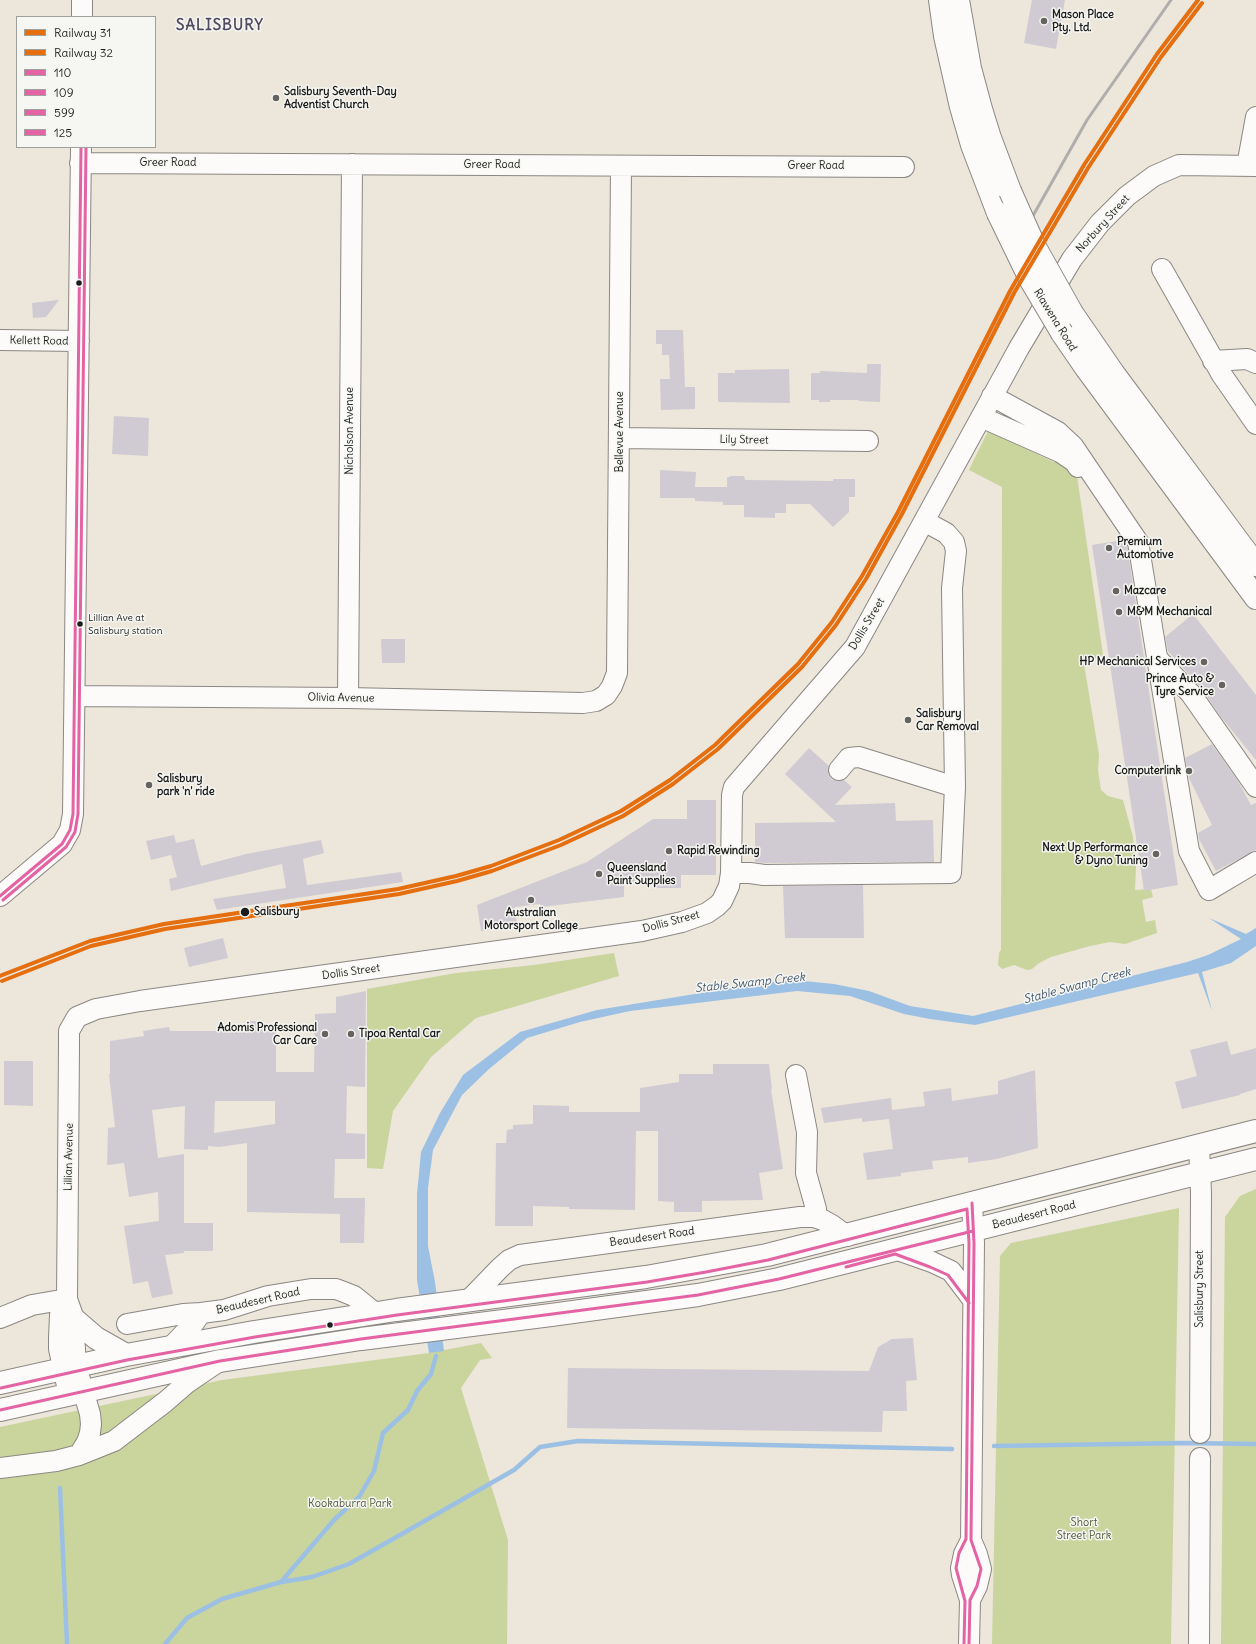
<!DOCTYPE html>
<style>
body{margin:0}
#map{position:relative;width:1256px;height:1644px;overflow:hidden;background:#ece6db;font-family:Delius,sans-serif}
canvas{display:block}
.legend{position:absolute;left:16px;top:16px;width:140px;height:132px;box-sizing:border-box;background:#f6f6f2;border:1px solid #9f9f9c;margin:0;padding:5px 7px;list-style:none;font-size:12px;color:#1c1c1c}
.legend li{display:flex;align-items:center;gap:8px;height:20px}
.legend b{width:20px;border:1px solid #9f9f9c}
</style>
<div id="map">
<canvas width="1256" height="1644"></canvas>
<ul class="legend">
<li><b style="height:5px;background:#e56e0f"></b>Railway 31</li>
<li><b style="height:5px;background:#e56e0f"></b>Railway 32</li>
<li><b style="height:5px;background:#e463a4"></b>110</li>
<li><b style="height:5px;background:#e463a4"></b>109</li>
<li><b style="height:5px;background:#e463a4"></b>599</li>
<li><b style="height:5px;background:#e463a4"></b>125</li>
</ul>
</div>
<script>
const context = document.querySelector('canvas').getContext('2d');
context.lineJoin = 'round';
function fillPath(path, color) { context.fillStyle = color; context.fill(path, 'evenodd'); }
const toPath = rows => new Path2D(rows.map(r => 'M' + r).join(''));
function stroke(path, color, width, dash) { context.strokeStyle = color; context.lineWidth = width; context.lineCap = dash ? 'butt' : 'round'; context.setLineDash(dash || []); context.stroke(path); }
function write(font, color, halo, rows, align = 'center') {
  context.font = font + ' Delius,sans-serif'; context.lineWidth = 3; context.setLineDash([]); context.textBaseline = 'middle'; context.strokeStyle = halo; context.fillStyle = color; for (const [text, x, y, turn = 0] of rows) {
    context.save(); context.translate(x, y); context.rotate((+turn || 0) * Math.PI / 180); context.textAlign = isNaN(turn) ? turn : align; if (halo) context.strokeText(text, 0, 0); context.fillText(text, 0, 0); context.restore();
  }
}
const green = toPath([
 [988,431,1054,462,1075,462,1103,655,1084,664,1099,755,1098,770,1101,790,1108,796,1123,800,1133,837,1136,867,1135,890,1151,889,1153,897,1142,900,1146,922,1155,920,1157,933,1125,944,1110,942,1090,946,1051,957,1039,963,1032,969,1027,970,1014,965,1002,969,998,965,999,953,1001,950,1002,487,969,470],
 [614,953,619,976,476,1018,431,1057,393,1111,383,1169,367,1168,367,989,456,973,534,965],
 [1256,1189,1256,1644,1221,1644,1225,1217,1240,1196],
 [1179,1208,1171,1644,992,1644,1000,1256,1011,1243],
 [481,1343,492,1358,480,1360,461,1388,508,1540,507,1644,0,1644,0,1427,222,1380,429,1353]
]);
const water = toPath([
 [1209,918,1246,934,1256,928,1256,946,1231,963,1202,972,1212,1011,1198,973,975,1025,930,1019,904,1014,850,996,797,991,630,1011,580,1022,527,1038,489,1069,462,1095,433,1150,428,1188,428,1246,435,1282,444,1351,429,1353,417,1280,417,1194,421,1152,440,1113,463,1075,520,1032,597,1010,762,983,794,980,834,984,869,991,910,1006,973,1016,1187,962,1208,955,1241,939]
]);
const stream = toPath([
 [994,1446,1184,1443,1256,1444],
 [60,1488,67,1644],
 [281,1582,312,1577,349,1564,514,1470,540,1447,578,1441,952,1449],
 [165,1644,187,1618,222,1599,281,1582,334,1520,359,1497,374,1471,383,1433,408,1410,417,1391,431,1374,436,1356]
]);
const building = toPath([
 [1032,0,1065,0,1056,49,1024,43],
 [59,300,46,317,33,318,32,303],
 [656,330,683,330,685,387,695,387,695,409,661,410,660,379,670,379,669,355,662,355,662,344,656,344],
 [867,364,881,364,880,402,859,401,859,400,830,400,830,402,819,402,819,400,811,400,811,373,820,373,820,371,867,373],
 [789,369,790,403,718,402,718,373,735,373,735,370],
 [114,416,149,418,148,456,112,454],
 [660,470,696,472,695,487,727,487,727,477,730,477,730,476,744,476,745,480,833,481,833,479,855,479,855,497,849,497,849,512,833,527,810,504,786,504,786,513,775,513,775,518,744,517,744,505,723,505,723,502,695,501,695,498,660,498],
 [1123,540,1127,546,1128,551,1178,885,1144,891,1092,545],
 [1193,614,1256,695,1256,760,1221,717,1200,687,1168,651,1165,637],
 [381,639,405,639,405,663,382,663],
 [1212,744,1238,781,1251,805,1256,803,1256,850,1216,871,1199,839,1198,833,1212,825,1189,778,1185,758],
 [809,748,829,766,828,774,831,779,837,781,844,780,852,787,835,805,895,803,896,821,933,820,934,862,765,863,755,862,755,823,836,822,785,774],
 [687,800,716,800,716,875,681,875,681,888,656,888,656,882,624,883,624,897,541,907,540,904,515,907,517,925,481,931,477,905,587,862,653,819,687,819],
 [174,835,176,843,194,839,201,866,246,854,321,840,324,853,303,859,307,885,401,872,403,882,217,910,213,899,286,888,282,864,171,891,169,879,177,877,171,855,151,860,146,841],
 [863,885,864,938,785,938,783,886],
 [223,938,228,958,189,967,184,948],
 [366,991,365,1087,347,1086,346,1133,365,1134,365,1159,335,1159,334,1198,365,1198,364,1243,340,1243,340,1214,247,1212,247,1143,219,1147,208,1146,208,1150,184,1149,185,1106,152,1110,158,1158,184,1154,184,1223,213,1223,213,1251,184,1251,184,1253,165,1255,173,1294,152,1298,148,1281,133,1284,124,1226,159,1221,158,1192,129,1197,124,1163,107,1165,108,1128,115,1127,109,1074,110,1074,110,1041,144,1036,143,1031,169,1027,170,1031,246,1031,246,1021,262,1021,263,1031,276,1031,276,1072,314,1072,315,1014,336,1013,336,997],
 [215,1101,275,1101,275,1124,214,1133],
 [1227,1041,1231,1055,1256,1048,1256,1089,1240,1094,1240,1095,1182,1109,1175,1082,1197,1076,1190,1050],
 [4,1061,33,1061,33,1106,4,1105],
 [713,1064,769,1064,772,1089,771,1089,783,1169,759,1173,763,1200,702,1201,702,1212,674,1212,674,1202,658,1201,658,1131,636,1131,635,1210,569,1209,569,1207,533,1206,533,1226,495,1226,496,1143,506,1143,507,1130,513,1129,513,1125,533,1124,533,1105,569,1106,569,1112,640,1112,640,1088,679,1082,679,1074,713,1074],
 [1035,1070,1038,1148,997,1159,968,1163,968,1157,932,1161,933,1169,901,1173,901,1176,867,1180,863,1153,893,1149,889,1119,862,1122,862,1118,824,1123,821,1108,891,1098,892,1110,925,1106,923,1092,951,1088,952,1101,998,1094,998,1081],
 [913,1338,917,1380,906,1381,907,1411,883,1411,882,1432,567,1428,568,1368,869,1371,878,1347,892,1339]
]);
const minor = toPath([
 [82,17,82,0],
 [80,163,904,167],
 [1247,166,1256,117],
 [1162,269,1222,375,1256,424],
 [0,340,79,341],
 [1213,361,1247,359,1256,363],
 [992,396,1058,432,1073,446,1138,542,1189,851,1209,890,1256,862],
 [981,417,1060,452,1075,462,1078,467],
 [620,438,868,441],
 [1157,658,1191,694,1256,787],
 [75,696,348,698,583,703,596,701,606,695,612,686,617,673,621,166],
 [348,698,352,164],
 [839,770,849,758,859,757,955,787],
 [731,873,750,873,764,875,951,873,955,787,952,588,956,551,954,542,946,533,924,521],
 [0,896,62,844,70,830,73,814,81,147],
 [796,1075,807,1132,806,1173,816,1209,814,1217],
 [1199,1145,1201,1193,1200,1433],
 [895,1249,932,1262,951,1271,973,1300],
 [67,1299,60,1315,59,1338,59,1349,69,1395],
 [469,1300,500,1268,509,1260,520,1255,800,1217,814,1217,823,1220,832,1225,847,1236],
 [0,1318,32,1305,67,1299],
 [127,1324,183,1314,201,1313],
 [172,1346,194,1323,201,1313,224,1310,268,1296,311,1289,336,1289,344,1292,354,1296,375,1313],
 [79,1455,87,1442,90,1433,91,1424,90,1414,76,1366,73,1316,67,1299,69,1047,69,1031,77,1017,96,1009,140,1001,642,931,682,922,707,913,717,906,722,901,729,886,731,873,732,795,734,787,855,647,1019,348,1072,259,1100,223,1127,196,1154,176,1179,165,1256,166],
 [0,1468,56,1461,79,1455,114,1441,165,1402,187,1383,218,1362],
 [970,1600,977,1586,981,1569,977,1554,971,1540],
 [969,1644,970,1600,962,1575,961,1568,964,1554,971,1540,974,1243,972,1203],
 [1199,1644,1200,1458]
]);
const highway = toPath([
 [940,0,945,36,961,107,972,145,998,213],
 [958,0,970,68,981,109,990,138,1010,191],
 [1072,313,1114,374,1256,565],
 [1062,333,1086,368,1256,598],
 [74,1319,96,1338,126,1355],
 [0,1383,126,1355,254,1332,396,1310,646,1277,767,1255,1256,1131],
 [0,1410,220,1361,361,1339,551,1315,698,1295,779,1279,1256,1159]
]);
const rail = toPath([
 [1021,237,1087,120,1171,0]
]);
const highwayBridge = toPath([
 [1010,191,1035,247,1072,313],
 [998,213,1030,279,1062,333]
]);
const bus1 = toPath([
 [0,1410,220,1361,361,1339,698,1295,779,1279,973,1231],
 [969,1644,970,1600,977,1586,981,1569,971,1540,974,1243,972,1203]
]);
const bus2 = toPath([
 [846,1267,895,1254,930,1267,948,1275,969,1303],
 [1,1388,127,1360,255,1337,397,1315,647,1282,706,1272,768,1260,967,1209,969,1243,966,1539,959,1553,956,1568,965,1601,964,1644]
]);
const bus3 = toPath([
 [0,896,62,844,70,830,73,814,81,147]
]);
const bus4 = toPath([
 [3,900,66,847,75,832,78,814,86,147]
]);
const rail1 = toPath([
 [0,976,90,941,164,924,398,889,456,876,491,866,559,840,621,811,670,780,715,745,798,664,832,622,862,576,898,512,1010,291,1084,165,1157,54,1198,0]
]);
const rail2 = toPath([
 [2,981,91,946,165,929,399,894,457,881,492,871,561,845,623,816,673,784,718,749,802,667,836,625,866,579,902,514,1014,293,1088,168,1161,57,1202,3]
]);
const markers = [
 [1044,21,4,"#65635f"],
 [276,98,4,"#65635f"],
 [79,283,3.5,"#1c1c1c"],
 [1109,548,4,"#65635f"],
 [1116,591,4,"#65635f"],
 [1119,612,4,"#65635f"],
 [80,624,3.5,"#1c1c1c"],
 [1204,662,4,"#65635f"],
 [1222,685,4,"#65635f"],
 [908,720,4,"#65635f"],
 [1189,771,4,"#65635f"],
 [149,785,4,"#65635f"],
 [669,851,4,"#65635f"],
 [1156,854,4,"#65635f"],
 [599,874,4,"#65635f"],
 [531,900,4,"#65635f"],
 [245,912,5,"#1c1c1c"],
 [325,1034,4,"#65635f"],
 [351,1034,4,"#65635f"],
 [330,1325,3.5,"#1c1c1c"]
];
const busNames = [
 ["Lillian Ave at",88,618],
 ["Salisbury station",88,631]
];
const poiNames = [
 ["Mason Place",1052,15],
 ["Pty. Ltd.",1052,28],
 ["Salisbury Seventh-Day",284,92],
 ["Adventist Church",284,105],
 ["Premium",1117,542],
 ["Automotive",1117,555],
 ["Mazcare",1124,591],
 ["M&M Mechanical",1127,612],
 ["HP Mechanical Services",1196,662,"right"],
 ["Prince Auto &",1214,679,"right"],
 ["Tyre Service",1214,692,"right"],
 ["Salisbury",916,714],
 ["Car Removal",916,727],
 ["Computerlink",1181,771,"right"],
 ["Salisbury",157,779],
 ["park 'n' ride",157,792],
 ["Next Up Performance",1148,848,"right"],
 ["& Dyno Tuning",1148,861,"right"],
 ["Rapid Rewinding",677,851],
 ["Queensland",607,868],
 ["Paint Supplies",607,881],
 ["Australian",531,913,"center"],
 ["Motorsport College",531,926,"center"],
 ["Adomis Professional",317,1028,"right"],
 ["Car Care",317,1041,"right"],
 ["Tipoa Rental Car",359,1034]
];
const streetNames = [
 ["Greer Road",168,163],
 ["Greer Road",492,165],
 ["Greer Road",816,166],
 ["Norbury Street",1103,224,-48],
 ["Riawena Road",1055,320,58],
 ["Kellett Road",39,341,1],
 ["Nicholson Avenue",350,431,-90],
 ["Bellevue Avenue",620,432,-90],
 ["Lily Street",744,440,1],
 ["Dollis Street",867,624,-59],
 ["Olivia Avenue",341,698,1],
 ["Dollis Street",671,922,-15],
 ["Dollis Street",351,972,-8],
 ["Lillian Avenue",69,1157,-89],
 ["Beaudesert Road",1034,1215,-14],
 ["Beaudesert Road",652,1237,-8],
 ["Salisbury Street",1200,1289,-90],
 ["Beaudesert Road",258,1301,-13]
];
const stopNames = [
 ["Salisbury",254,912]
];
const parkNames = [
 ["Kookaburra Park",350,1504],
 ["Short",1084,1523],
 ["Street Park",1084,1536]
];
const waterNames = [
 ["Stable Swamp Creek",750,983,-6],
 ["Stable Swamp Creek",1077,986,-15]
];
const districtNames = [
 ["SALISBURY",220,26]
];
fillPath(green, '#cad49d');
fillPath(water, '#9cc0e4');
stroke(stream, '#9cc0e4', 4.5);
fillPath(building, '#d0cbd2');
stroke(minor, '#8b8782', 22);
stroke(highway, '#8b8782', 24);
stroke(minor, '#fcfbfa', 20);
stroke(highway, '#fcfbfa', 22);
stroke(rail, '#afaeac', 3);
stroke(highwayBridge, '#8b8782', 24, []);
stroke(highwayBridge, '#fcfbfa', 22);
stroke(bus1, '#e463a4', 3);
stroke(bus2, '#e463a4', 3);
stroke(bus3, '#e463a4', 3);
stroke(bus4, '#e463a4', 3);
stroke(rail1, '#e56e0f', 4);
stroke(rail2, '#e56e0f', 4);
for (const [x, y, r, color] of markers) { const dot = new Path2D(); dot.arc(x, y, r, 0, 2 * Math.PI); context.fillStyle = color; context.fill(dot); stroke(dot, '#f6f6f2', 1.5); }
write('10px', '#1c1c1c', '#f6f6f2', busNames, 'left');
write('bold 11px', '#1c1c1c', '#f6f6f2', poiNames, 'left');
write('11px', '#1c1c1c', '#f6f6f2', streetNames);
write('bold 11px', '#1c1c1c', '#f6f6f2', stopNames, 'left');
write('11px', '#4f5737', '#f6f6f2', parkNames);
write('italic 12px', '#42576e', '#f6f6f2', waterNames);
context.letterSpacing = '1px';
write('bold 15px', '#504b60', '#f6f6f2', districtNames);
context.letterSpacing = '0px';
</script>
